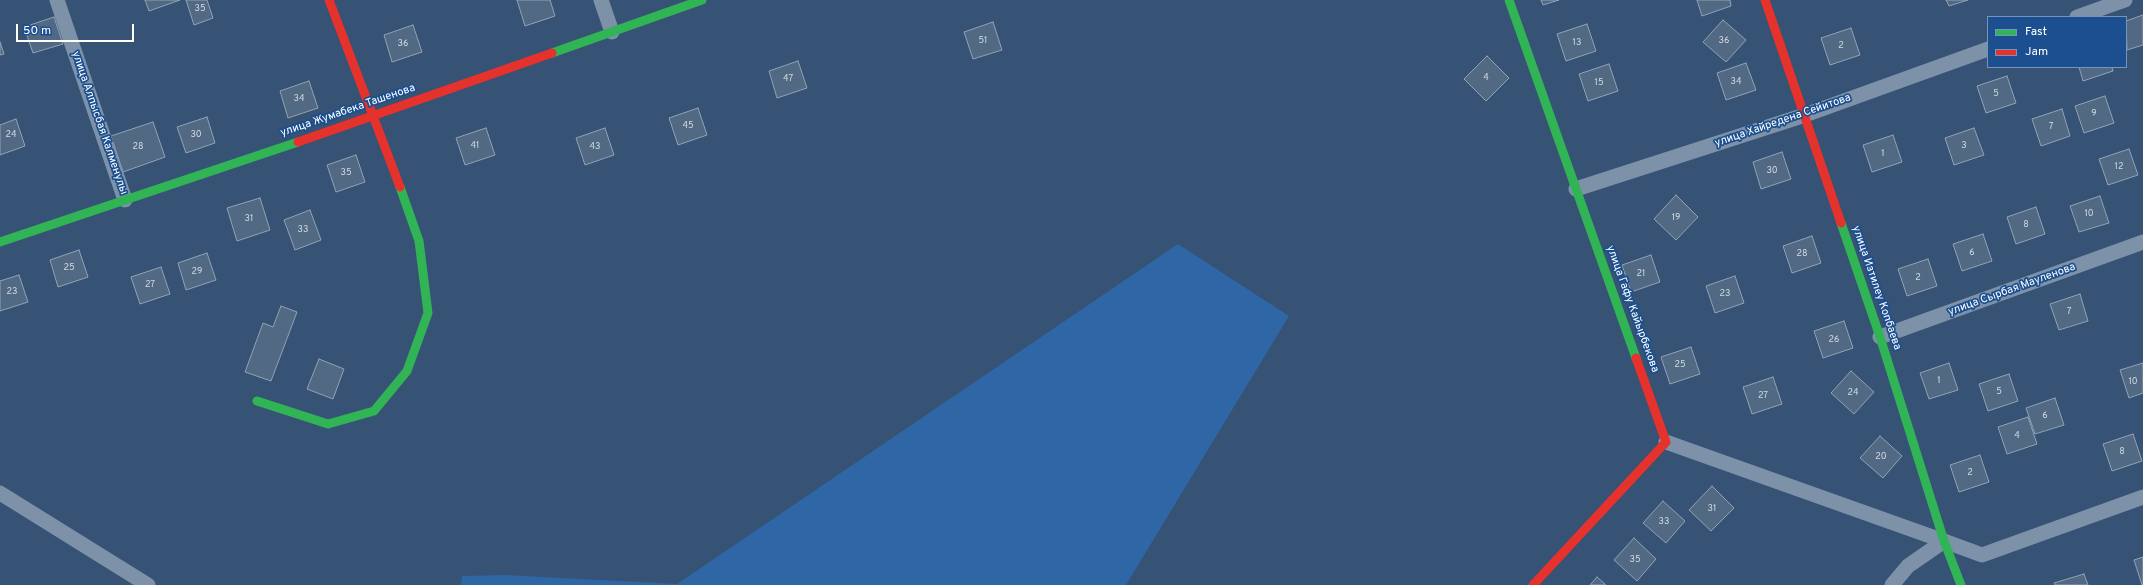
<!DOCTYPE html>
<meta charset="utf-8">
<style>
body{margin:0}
#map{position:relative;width:2143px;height:585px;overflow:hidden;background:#365274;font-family:Overpass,sans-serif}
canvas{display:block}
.legend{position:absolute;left:1987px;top:16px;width:140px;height:52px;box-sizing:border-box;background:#1b4f8f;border:1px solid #7695bc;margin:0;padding:5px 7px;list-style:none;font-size:12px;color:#fff}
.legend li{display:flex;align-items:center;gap:8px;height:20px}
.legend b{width:20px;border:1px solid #7695bc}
.scale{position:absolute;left:16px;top:24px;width:118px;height:18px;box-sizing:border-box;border:2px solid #fff;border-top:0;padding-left:5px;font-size:12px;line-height:14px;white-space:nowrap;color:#fff;-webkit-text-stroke:3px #1b4f8f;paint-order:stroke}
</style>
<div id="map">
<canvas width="2143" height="585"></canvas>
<ul class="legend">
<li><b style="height:5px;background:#30b455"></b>Fast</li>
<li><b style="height:5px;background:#e5322d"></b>Jam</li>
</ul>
<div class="scale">50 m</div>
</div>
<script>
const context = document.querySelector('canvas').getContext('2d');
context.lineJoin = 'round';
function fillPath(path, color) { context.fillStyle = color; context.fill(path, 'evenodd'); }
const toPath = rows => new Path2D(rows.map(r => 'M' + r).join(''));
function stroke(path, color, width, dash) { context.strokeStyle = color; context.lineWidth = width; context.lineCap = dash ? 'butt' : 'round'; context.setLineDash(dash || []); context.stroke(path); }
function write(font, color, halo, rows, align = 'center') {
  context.font = font + ' Overpass,sans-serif'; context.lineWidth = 3.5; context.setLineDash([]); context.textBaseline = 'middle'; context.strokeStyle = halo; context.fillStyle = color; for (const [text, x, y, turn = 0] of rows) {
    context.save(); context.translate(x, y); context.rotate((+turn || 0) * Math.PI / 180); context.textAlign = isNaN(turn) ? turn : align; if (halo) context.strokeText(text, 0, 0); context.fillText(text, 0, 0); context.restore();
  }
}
const green = toPath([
 [1178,244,1289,316,1126,585,461,585,462,576,505,575,677,584]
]);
const building = toPath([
 [145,0,180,0,149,11,145,0],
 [186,0,207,0,213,18,194,25,186,0],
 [517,0,550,0,555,16,525,26,517,0],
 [1541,0,1559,0,1543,5,1541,0],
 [1697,0,1730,0,1731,6,1702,16,1697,0],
 [1946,0,1968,0,1949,6,1946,0],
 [2143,15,2143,45,2127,50,2126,21,2143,15],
 [54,17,63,44,33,53,24,27,54,17],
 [1723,20,1746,40,1726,62,1703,42,1723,20],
 [993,22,1002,50,973,59,964,32,993,22],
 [1587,24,1596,51,1566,61,1557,34,1587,24],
 [413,25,422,52,392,62,384,35,413,25],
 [1851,28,1860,55,1830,65,1821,38,1851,28],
 [0,42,4,54,0,55,0,42],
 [1487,56,1509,78,1486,101,1464,79,1487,56],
 [798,61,807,88,777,98,769,71,798,61],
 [1746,63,1756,90,1726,100,1717,73,1746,63],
 [1609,64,1618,91,1588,101,1579,74,1609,64],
 [2079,67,2112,67,2113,71,2083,81,2079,67],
 [2007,76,2016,103,1986,113,1977,86,2007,76],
 [309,81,318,108,288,118,280,91,309,81],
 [2105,96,2114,123,2084,133,2075,106,2105,96],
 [698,108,707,135,678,145,669,118,698,108],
 [2062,109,2070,136,2041,146,2032,119,2062,109],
 [207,117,215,143,186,153,177,127,207,117],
 [16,119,25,146,0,155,0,125,16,119],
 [153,122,165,157,123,172,111,136,153,122],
 [486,128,495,155,465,165,456,138,486,128],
 [605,128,614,155,585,165,576,138,605,128],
 [1974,128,1984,155,1954,165,1945,138,1974,128],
 [1893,135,1902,162,1872,172,1863,145,1893,135],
 [2129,149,2138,175,2108,185,2099,159,2129,149],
 [1782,152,1791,179,1761,189,1753,162,1782,152],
 [356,155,365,182,336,192,327,165,356,155],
 [1676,195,1698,217,1676,240,1654,219,1676,195],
 [2100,196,2109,223,2079,232,2070,206,2100,196],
 [260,198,270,230,237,241,227,208,260,198],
 [2036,207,2045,234,2016,244,2007,217,2036,207],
 [310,210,321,240,295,250,284,220,310,210],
 [1983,234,1992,261,1962,271,1953,244,1983,234],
 [1812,236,1821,263,1792,273,1783,246,1812,236],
 [79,250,88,277,58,287,50,260,79,250],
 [207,253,216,280,186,290,178,263,207,253],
 [1651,255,1660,282,1631,292,1622,265,1651,255],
 [1928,259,1937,286,1907,296,1898,269,1928,259],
 [161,267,170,294,140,304,131,277,161,267],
 [19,275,28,302,0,311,0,281,19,275],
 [1735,276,1744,303,1715,313,1706,286,1735,276],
 [2080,294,2088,321,2059,330,2050,304,2080,294],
 [281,306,297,312,271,381,245,372,263,323,273,327,281,306],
 [1844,321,1853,348,1823,358,1814,331,1844,321],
 [1691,347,1700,374,1670,384,1661,357,1691,347],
 [319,359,344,369,333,399,307,389,319,359],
 [1949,363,1958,390,1929,399,1920,373,1949,363],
 [2143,363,2143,393,2129,398,2120,370,2143,363],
 [1851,371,1874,392,1854,414,1831,393,1851,371],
 [2009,374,2018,401,1988,411,1979,384,2009,374],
 [1773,377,1782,404,1752,414,1743,387,1773,377],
 [2055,398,2064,425,2035,434,2026,408,2055,398],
 [2028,417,2037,444,2007,454,1998,427,2028,417],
 [2133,434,2142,461,2112,471,2103,444,2133,434],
 [1880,436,1902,456,1883,478,1860,458,1880,436],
 [1980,455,1989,482,1959,492,1950,465,1980,455],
 [1712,486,1734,508,1711,531,1689,510,1712,486],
 [1663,501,1685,521,1666,543,1643,523,1663,501],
 [1634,538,1656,559,1637,581,1614,560,1634,538],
 [2143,557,2143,585,2142,585,2134,560,2143,557],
 [2084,574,2088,585,2055,585,2054,583,2084,574],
 [1597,577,1606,585,1590,585,1597,577]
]);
const street = toPath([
 [57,0,125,200],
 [601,0,612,32],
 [2077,17,2125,0],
 [1576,189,1805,115,1988,49],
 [1880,337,2143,242],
 [1666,442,1944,541],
 [0,493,148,585],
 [1892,585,1908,566,1944,541,1982,555,2143,497]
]);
const fast = toPath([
 [1509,0,1636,358],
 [552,53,702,0],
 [1841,223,1880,337,1944,541,1961,585],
 [0,242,298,142],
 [257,401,328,424,374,411,407,371,428,313,419,241,400,187]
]);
const jam = toPath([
 [329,0,400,187],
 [1765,0,1841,223],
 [298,142,552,53],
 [1533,585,1666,442,1636,358]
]);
const numberNames = [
 ["35",200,9],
 ["51",983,41],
 ["36",1724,41],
 ["13",1577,43],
 ["36",403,44],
 ["2",1841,46],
 ["4",1486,78],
 ["47",788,79],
 ["34",1736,82],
 ["15",1599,83],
 ["5",1996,94],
 ["34",299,99],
 ["9",2094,114],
 ["45",688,126],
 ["7",2051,127],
 ["24",11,135],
 ["30",196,135],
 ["41",475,146],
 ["3",1964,146],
 ["28",138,147],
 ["43",595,147],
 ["1",1883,154],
 ["12",2119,167],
 ["30",1772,171],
 ["35",346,173],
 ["10",2089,214],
 ["19",1676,218],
 ["31",249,219],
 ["8",2026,225],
 ["33",303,230],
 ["6",1972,253],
 ["28",1802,254],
 ["25",69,268],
 ["29",197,272],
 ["21",1641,274],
 ["2",1918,278],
 ["27",150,285],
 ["23",12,292],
 ["23",1725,294],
 ["7",2069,312],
 ["26",1834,340],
 ["25",1680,365],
 ["1",1939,381],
 ["10",2133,382],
 ["5",1999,392],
 ["24",1853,393],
 ["27",1763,396],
 ["6",2045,416],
 ["4",2017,436],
 ["8",2122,452],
 ["20",1881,457],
 ["2",1970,473],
 ["31",1712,509],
 ["33",1664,522],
 ["35",1635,560]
];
const streetNames = [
 ["улица Жумабека Ташенова",348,111,-19],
 ["улица Хайредена Сейитова",1783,121,-19],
 ["улица Алпысбая Калменулы",99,123,71],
 ["улица Изтилеу Копбаева",1876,288,71],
 ["улица Сырбая Мауленова",2012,290,-20],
 ["улица Гафу Кайырбекова",1632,309,70]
];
fillPath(green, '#2f66a5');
fillPath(building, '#526984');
stroke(building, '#92a2b6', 1);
stroke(street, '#7d92a8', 15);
stroke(fast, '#30b455', 9);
stroke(jam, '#e5322d', 9);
write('9px', '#d4dae0', null, numberNames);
write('11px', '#fff', '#1b4f8f', streetNames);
</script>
